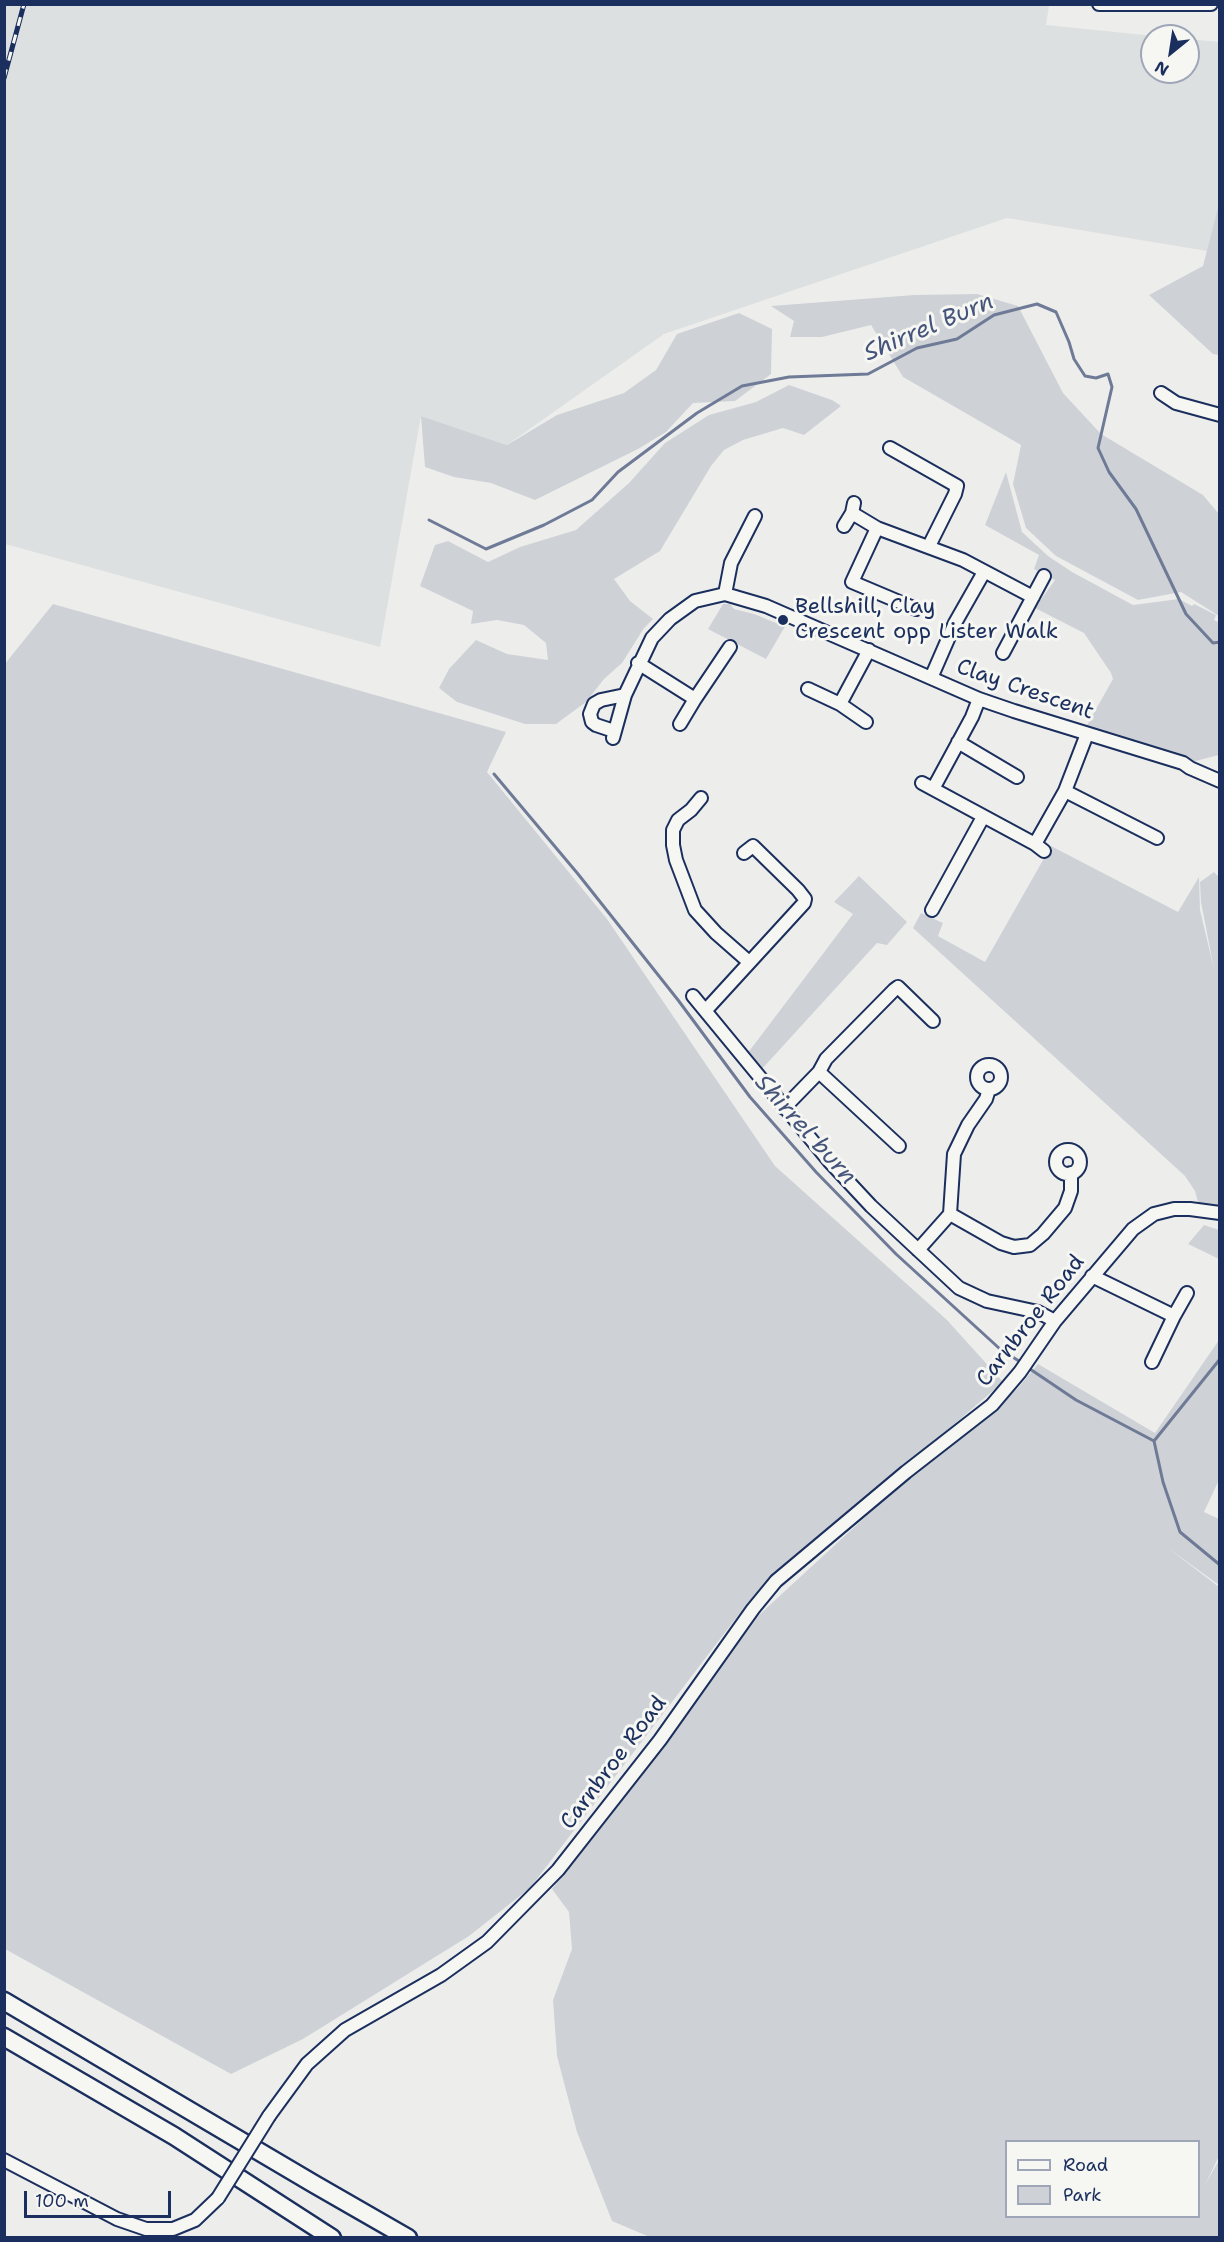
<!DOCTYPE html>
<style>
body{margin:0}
#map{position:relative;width:1224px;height:2242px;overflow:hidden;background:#edeeec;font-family:"Shantell Sans",sans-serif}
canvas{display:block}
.frame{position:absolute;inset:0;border:6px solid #1b2f5e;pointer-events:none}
.legend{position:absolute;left:1005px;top:2140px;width:195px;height:78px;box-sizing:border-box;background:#f6f6f2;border:2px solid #9ea6b7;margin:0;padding:8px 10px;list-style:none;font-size:18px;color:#1b2f5e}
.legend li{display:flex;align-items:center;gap:12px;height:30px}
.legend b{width:30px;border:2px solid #9ea6b7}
.north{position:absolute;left:1140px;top:24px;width:60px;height:60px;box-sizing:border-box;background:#f6f6f2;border:2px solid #9ea6b7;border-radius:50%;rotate:210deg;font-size:16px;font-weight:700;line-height:24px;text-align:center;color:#1b2f5e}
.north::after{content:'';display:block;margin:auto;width:21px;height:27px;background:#1b2f5e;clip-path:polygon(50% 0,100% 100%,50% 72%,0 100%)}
.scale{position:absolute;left:24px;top:2191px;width:147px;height:27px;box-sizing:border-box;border:3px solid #1b2f5e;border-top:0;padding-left:8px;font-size:18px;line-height:21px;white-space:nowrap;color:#1b2f5e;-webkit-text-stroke:4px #f6f6f2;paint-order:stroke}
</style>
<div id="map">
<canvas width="1224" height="2242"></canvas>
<div class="frame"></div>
<ul class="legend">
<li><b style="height:8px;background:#f6f6f2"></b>Road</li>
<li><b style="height:16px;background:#ced2d7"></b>Park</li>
</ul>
<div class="north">N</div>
<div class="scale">100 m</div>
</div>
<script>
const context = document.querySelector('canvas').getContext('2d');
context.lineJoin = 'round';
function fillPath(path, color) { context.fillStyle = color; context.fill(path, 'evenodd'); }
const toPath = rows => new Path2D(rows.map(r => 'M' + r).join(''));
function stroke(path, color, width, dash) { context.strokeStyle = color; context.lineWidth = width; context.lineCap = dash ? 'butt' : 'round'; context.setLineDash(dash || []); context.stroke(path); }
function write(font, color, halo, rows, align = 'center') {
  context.font = font + ' "Shantell Sans",sans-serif'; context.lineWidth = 6; context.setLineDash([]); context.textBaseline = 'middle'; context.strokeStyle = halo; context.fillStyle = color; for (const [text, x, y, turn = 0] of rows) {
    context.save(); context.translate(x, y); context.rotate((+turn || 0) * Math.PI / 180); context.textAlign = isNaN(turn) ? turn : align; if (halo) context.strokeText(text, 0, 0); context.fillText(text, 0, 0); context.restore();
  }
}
const built = toPath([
 [4,5,1044,5,1049,6,1046,25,1155,36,1152,36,1152,72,1188,72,1188,39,1219,42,1219,203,1207,251,1007,218,664,334,507,445,421,416,380,647,5,544]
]);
const green = toPath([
 [1219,203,1219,355,1213,354,1149,295,1203,266],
 [977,294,1018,306,1063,393,1101,434,1203,495,1219,514,1219,616,1181,592,1138,600,1056,556,1026,528,1013,484,1021,445,903,377,871,325,822,337,790,337,794,321,771,306,914,295],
 [739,313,772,329,771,374,735,401,693,403,666,432,638,449,535,500,491,483,454,477,425,467,421,416,507,445,557,415,624,393,656,370,677,334],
 [789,385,832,400,841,406,804,435,783,428,743,440,724,450,711,466,660,551,614,579,630,601,653,619,644,628,622,663,604,679,586,702,556,724,525,724,457,702,439,688,449,669,476,640,507,654,548,660,546,643,524,625,497,620,471,624,473,611,420,586,435,545,448,541,488,562,520,547,576,530,629,483,665,443,709,415,756,402],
 [1006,472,1022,532,1048,556,1072,572,1133,605,1179,599,1192,606,1194,604,1216,615,1214,620,1220,623,1219,755,1180,765,1082,734,1113,679,1111,673,1084,633,1035,608,1055,580,1034,569,1039,555,985,525],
 [53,604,506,732,487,772,607,919,775,1166,947,1320,1003,1382,746,1605,530,1888,469,1936,303,2039,231,2074,5,1949,4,665],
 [723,604,730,604,734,609,754,614,776,623,787,623,766,659,708,629],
 [1051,846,1178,912,1199,877,1200,910,1214,969,1201,902,1200,882,1214,872,1220,878,1219,1209,1199,1206,1195,1191,1185,1176,913,928,921,913,943,923,938,936,985,962],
 [859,876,907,922,887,945,877,943,761,1070,747,1054,853,914,834,902],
 [1204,1225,1219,1230,1219,1259,1188,1244],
 [1219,1340,1219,1480,1204,1512,1219,1519,1219,1585,1168,1548,1219,1587,1220,2154,1205,2185,1219,2160,1219,2237,1167,2237,1172,2231,1166,2238,652,2238,612,2221,577,2132,557,2056,553,2000,572,1949,569,1912,552,1889,665,1744,759,1615,888,1496,1017,1389,1038,1364,1155,1433],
 [1006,2142,1198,2142,1198,2216,1006,2216]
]);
const stream = toPath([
 [429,520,486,549,544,525,592,500,618,472,697,413,742,386,789,377,868,374,917,348,957,339,994,315,1037,304,1056,312,1069,342,1074,359,1085,376,1096,378,1108,374,1112,387,1098,448,1109,472,1136,509,1186,614,1213,643,1220,642],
 [494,774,578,874,678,1000,750,1097,816,1172,896,1254,1000,1349,1022,1363],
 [1220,1359,1154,1441,1163,1482,1180,1532,1220,1565],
 [1027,1367,1076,1400,1154,1441]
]);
const minor = toPath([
 [1099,4,1211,4],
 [1161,393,1176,403,1220,415],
 [890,448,957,486,955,494,929,546],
 [852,513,877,528],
 [844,526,852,513,854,503],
 [725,594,731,563,755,516],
 [916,609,852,582,877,528,963,560,1033,597],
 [1003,653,1044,576],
 [638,663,695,699,730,647],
 [931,678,955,623,984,572],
 [808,689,840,704],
 [866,722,840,704,869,650],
 [680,724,695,699],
 [614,731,596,725,592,722,590,714,594,704,601,700,625,695],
 [613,738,625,695,652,638,670,619,695,601,725,594,766,606,979,699,1014,711,1183,763,1190,768,1220,781],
 [958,742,1017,777],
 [922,783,1035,844,1044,851],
 [933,789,972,717,979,699],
 [1065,791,1157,838],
 [701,798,691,810,678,820,673,830,673,845,676,860,695,910,716,933,749,962],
 [1035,844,1065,791,1087,734],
 [932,910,983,817],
 [693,996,829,1161,871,1206,959,1288,987,1301,1038,1312,1055,1321],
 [706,1010,804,903,805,899,798,890,753,846,744,853],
 '977 1077a12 12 0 1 1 24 0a12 12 0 1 1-24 0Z',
 [819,1072,899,1146],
 [784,1108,819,1072,826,1059,894,990,898,987,933,1021],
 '1056 1162a12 12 0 1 1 24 0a12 12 0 1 1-24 0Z',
 [950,1214,954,1154,968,1125,986,1099,989,1089],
 [918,1250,950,1214,1001,1243,1014,1247,1030,1245,1043,1234,1065,1208,1071,1191,1071,1173],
 [1092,1276,1174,1316,1187,1293],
 [1152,1362,1174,1316],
 [269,2116,307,2064,345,2030,441,1975,487,1942,558,1870,660,1740,753,1609,776,1581,906,1472,992,1405,1020,1372,1055,1321,1133,1229,1154,1214,1174,1209,1190,1209,1220,1213],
 [4,2160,117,2219,146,2229,173,2229,195,2220,218,2198]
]);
const highway = toPath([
 [4,2001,314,2184,408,2238],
 [4,2037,174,2136,332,2238]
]);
const rail = toPath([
 [4,78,24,4]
]);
const minorBridge = toPath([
 [218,2198,269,2116]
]);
const markers = [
 [783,620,6,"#1b2f5e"]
];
const poiNames = [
 ["Bellshill, Clay",795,607],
 ["Crescent opp Lister Walk",795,632]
];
const streetNames = [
 ["Clay Crescent",1025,690,19],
 ["Carnbroe Road",1031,1321,-52],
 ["Carnbroe Road",614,1763,-53]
];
const waterNames = [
 ["Shirrel Burn",929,328,-23],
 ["Shirrel burn",805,1130,48]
];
fillPath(built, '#dde0e1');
fillPath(green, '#ced2d7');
stroke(stream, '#6e7a96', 3);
stroke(minor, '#1b2f5e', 16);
stroke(highway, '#1b2f5e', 21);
stroke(minor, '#f6f6f2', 12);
stroke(highway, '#f6f6f2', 16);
stroke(rail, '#1b2f5e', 5);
stroke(rail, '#f6f6f2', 3, [9]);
stroke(minorBridge, '#1b2f5e', 16, []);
stroke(minorBridge, '#f6f6f2', 12);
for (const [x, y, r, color] of markers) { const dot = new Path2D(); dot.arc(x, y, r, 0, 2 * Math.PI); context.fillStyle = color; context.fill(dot); stroke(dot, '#f6f6f2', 2); }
write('22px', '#1b2f5e', '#f6f6f2', poiNames, 'left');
write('22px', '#1b2f5e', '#f6f6f2', streetNames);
write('italic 24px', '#44547a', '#f6f6f2', waterNames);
</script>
